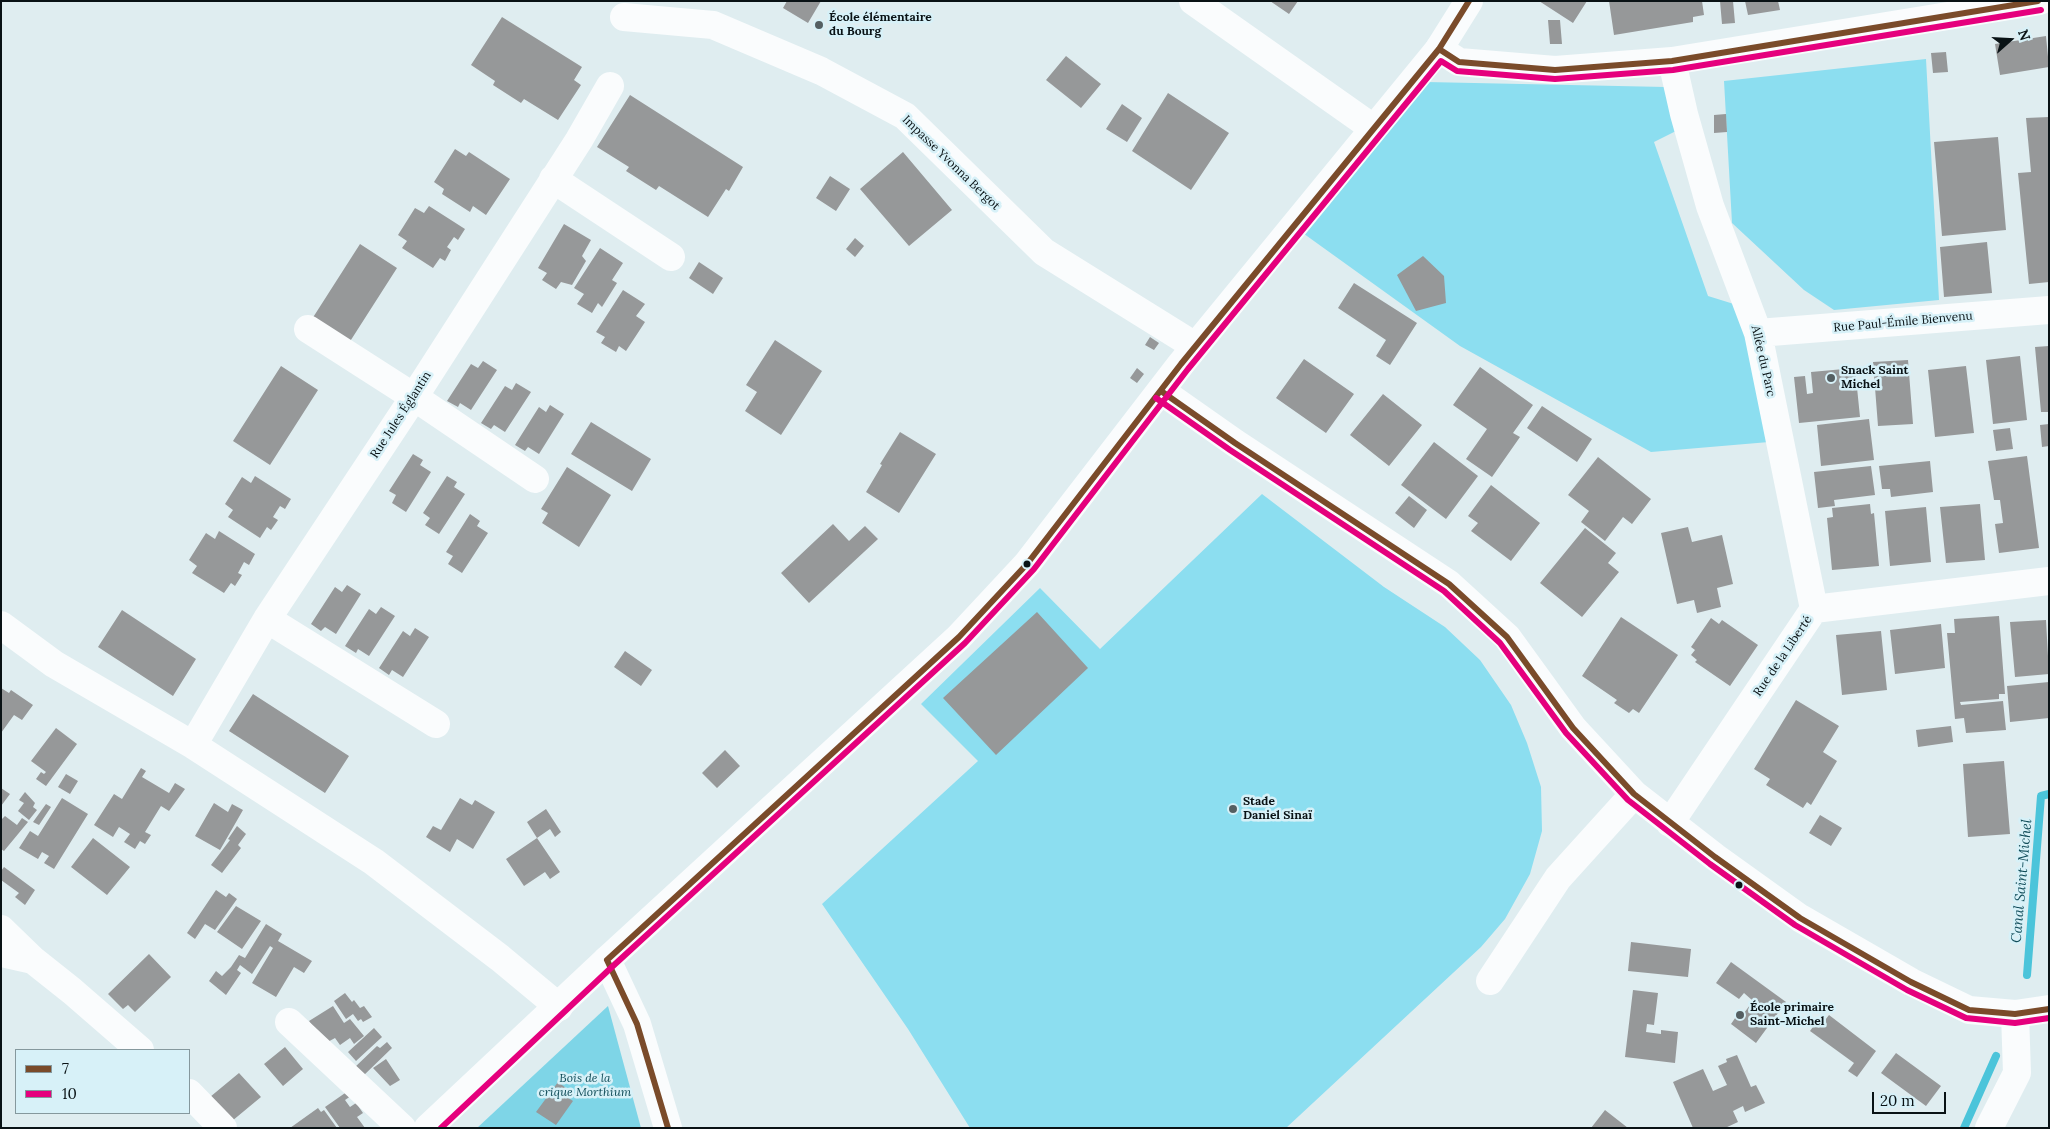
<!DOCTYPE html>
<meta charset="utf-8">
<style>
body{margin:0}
#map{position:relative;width:2050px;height:1129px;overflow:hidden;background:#dfedf0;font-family:Lora,serif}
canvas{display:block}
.frame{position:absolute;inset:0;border:2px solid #091215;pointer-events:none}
.legend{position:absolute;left:15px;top:1049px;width:175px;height:65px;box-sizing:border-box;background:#d7f1f8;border:1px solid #85989d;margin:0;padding:6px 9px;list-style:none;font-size:15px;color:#091215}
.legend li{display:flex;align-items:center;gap:10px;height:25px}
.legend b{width:25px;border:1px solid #85989d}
.north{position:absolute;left:1985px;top:15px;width:50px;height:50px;-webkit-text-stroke:4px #d7f1f8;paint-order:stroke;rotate:71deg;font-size:14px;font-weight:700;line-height:20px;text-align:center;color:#091215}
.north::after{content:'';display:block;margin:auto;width:18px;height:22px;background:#091215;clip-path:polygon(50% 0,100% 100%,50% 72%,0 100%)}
.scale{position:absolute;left:1872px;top:1092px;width:74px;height:22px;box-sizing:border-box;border:2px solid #091215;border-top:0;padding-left:6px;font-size:15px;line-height:18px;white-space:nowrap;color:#091215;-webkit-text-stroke:4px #d7f1f8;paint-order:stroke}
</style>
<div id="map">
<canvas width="2050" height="1129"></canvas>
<div class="frame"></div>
<ul class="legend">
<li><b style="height:6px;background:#7a4b2a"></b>7</li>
<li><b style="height:6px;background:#e5007d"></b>10</li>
</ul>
<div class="north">N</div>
<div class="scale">20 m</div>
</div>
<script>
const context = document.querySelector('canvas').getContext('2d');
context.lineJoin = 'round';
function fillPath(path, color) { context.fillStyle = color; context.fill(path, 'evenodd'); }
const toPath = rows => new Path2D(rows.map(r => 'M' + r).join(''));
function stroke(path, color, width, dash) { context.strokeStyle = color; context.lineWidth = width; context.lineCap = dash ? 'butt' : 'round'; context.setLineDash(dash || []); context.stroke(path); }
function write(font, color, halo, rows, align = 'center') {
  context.font = font + ' Lora,serif'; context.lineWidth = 5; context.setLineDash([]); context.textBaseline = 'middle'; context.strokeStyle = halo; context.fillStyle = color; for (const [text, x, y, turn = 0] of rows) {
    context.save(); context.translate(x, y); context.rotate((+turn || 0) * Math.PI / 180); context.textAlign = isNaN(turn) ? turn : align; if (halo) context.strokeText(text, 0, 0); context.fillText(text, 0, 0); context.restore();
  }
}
const green = toPath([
 [1926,59,1939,300,1834,310,1804,290,1732,223,1724,81],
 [1426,82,1666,87,1678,130,1654,142,1708,296,1737,305,1747,339,1769,442,1651,452,1460,346,1300,231],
 [1262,494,1384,587,1445,627,1480,660,1511,705,1527,743,1541,787,1542,831,1530,874,1505,919,1481,947,1286,1128,970,1128,908,1029,822,904,978,761,921,704,1040,588,1100,649]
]);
const forest = toPath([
 [608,1006,641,1128,477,1128]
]);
const stream = toPath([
 [2027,975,2041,796,2049,794],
 [1964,1128,1996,1056]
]);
const building = toPath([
 [787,1,821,1,808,23,783,8],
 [1270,1,1298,1,1289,14],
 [1539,1,1587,1,1573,23],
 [1609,1,1702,1,1704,15,1693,17,1693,22,1614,35],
 [1720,1,1733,1,1735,23,1722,24],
 [1745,1,1778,1,1780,10,1748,15],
 [502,17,582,67,574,80,581,85,558,120,524,99,521,103,493,85,495,81,471,65],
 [1548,20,1560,20,1562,44,1550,44],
 [2046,36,2049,67,2000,75,1995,44],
 [1946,52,1948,72,1933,73,1931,53],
 [1066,56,1101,84,1081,108,1046,80],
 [1168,93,1229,133,1191,190,1132,151],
 [630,95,743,167,729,191,726,189,708,217,659,186,656,190,626,171,629,167,597,147],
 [1122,104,1142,118,1127,142,1106,129],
 [1726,114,1727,132,1714,133,1714,115],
 [2049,117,2049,282,2029,284,2018,173,2031,172,2026,118],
 [1998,137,2006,230,1942,236,1934,142],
 [455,149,466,156,469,152,510,179,486,215,473,206,470,212,442,194,444,189,434,182],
 [903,152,952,210,909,246,860,189],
 [830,176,850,189,836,211,816,198],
 [429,206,465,229,458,240,454,237,447,247,451,250,445,261,440,258,433,268,402,248,407,241,398,235,415,208,424,213],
 [564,224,591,240,582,256,586,261,572,285,561,282,556,289,542,280,547,273,538,268],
 [855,238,864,246,855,257,846,249],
 [1987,242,1992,293,1944,297,1940,247],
 [360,244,397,268,349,343,312,319],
 [600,248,623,263,612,280,617,283,602,307,598,303,592,313,577,304,584,294,574,288],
 [1423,256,1444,276,1446,303,1416,311,1397,275],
 [699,262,723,278,713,294,689,278],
 [1354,283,1417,323,1390,365,1376,356,1386,340,1338,308],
 [623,290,645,304,636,316,645,322,626,351,619,346,616,352,601,343,605,337,596,332],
 [1150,337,1159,343,1154,350,1145,345],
 [775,340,822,371,781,435,745,411,757,392,746,385],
 [2049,346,2049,412,2041,412,2035,347],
 [2020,356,2027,420,1993,424,1986,360],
 [1304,359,1354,394,1326,433,1276,398],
 [1908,360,1913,424,1878,426,1873,362],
 [483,361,497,370,471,410,460,403,458,407,447,401,471,364,478,368],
 [281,366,318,390,270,465,233,441],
 [1966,366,1974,433,1935,437,1928,370],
 [1480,367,1533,405,1513,433,1520,437,1492,477,1466,459,1487,429,1453,405],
 [1137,368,1144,374,1137,383,1130,378],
 [1855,368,1860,417,1799,423,1794,377,1805,376,1807,394,1813,393,1811,372],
 [516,383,531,392,505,432,494,425,491,429,481,423,505,386,512,390],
 [1383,394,1422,425,1389,466,1350,435],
 [550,405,564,414,539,454,528,447,525,451,515,445,539,407,546,412],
 [1542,406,1592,439,1577,462,1527,428],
 [1869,419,1874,460,1821,466,1817,425],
 [591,422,651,459,632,491,571,454],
 [2049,424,2049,446,2042,447,2040,425],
 [2010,428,2013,449,1996,451,1993,430],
 [900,432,936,454,899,513,866,492,882,465,880,464],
 [1434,442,1478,476,1446,519,1401,485],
 [413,454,423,460,420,465,431,472,406,512,392,503,396,495,389,491],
 [2027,456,2039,548,1999,553,1995,524,2003,523,2000,500,1994,500,1988,461],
 [1598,457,1651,499,1632,524,1623,517,1605,541,1581,522,1589,511,1568,495],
 [1930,461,1933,492,1891,497,1890,489,1882,489,1879,466],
 [1871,466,1875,495,1834,500,1835,506,1818,508,1814,472],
 [567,467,611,495,579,547,542,523,548,513,541,509],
 [255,476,291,499,285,509,280,506,273,517,278,520,271,530,267,527,260,538,228,517,233,510,225,504,242,477,251,483],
 [447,476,457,482,454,487,465,494,439,534,425,525,430,518,423,513],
 [1491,485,1540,523,1511,561,1471,531,1478,523,1468,516],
 [1409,496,1427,510,1414,528,1395,513],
 [1870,504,1871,514,1874,513,1879,566,1832,570,1827,518,1833,517,1832,508],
 [1980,504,1985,560,1946,563,1940,507],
 [1926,507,1931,562,1890,566,1885,511],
 [470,514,480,521,477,526,488,533,462,573,448,564,453,556,446,552],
 [833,524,849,541,865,526,878,539,809,603,781,573],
 [1688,527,1692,542,1722,535,1733,584,1717,588,1721,607,1697,613,1694,600,1677,604,1661,533],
 [1585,528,1616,553,1608,563,1619,572,1582,617,1540,583],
 [219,531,255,554,249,565,244,562,238,573,242,575,235,586,231,583,224,593,192,573,197,566,189,560,206,533,215,539],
 [347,585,361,594,336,634,325,627,321,631,311,624,335,587,342,592],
 [381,607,395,616,369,656,358,649,356,653,345,646,369,609,376,614],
 [122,610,196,659,173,696,98,647],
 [1037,612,1088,668,996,755,943,698],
 [1999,616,2005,694,1999,694,1999,699,1960,702,1961,705,2003,701,2006,730,1966,733,1964,718,1955,719,1947,633,1955,633,1954,619],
 [1621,617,1678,655,1639,713,1633,709,1629,713,1614,703,1617,700,1582,676],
 [1711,618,1719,624,1722,620,1758,645,1730,686,1695,662,1697,660,1691,655,1695,650,1691,647],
 [2046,620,2049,674,2015,677,2010,622],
 [1941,624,1945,668,1895,674,1890,630],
 [415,628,429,637,403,677,392,670,389,675,379,668,403,631,410,636],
 [1881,631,1887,690,1842,695,1836,635],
 [625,651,652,670,641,686,614,667],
 [2049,682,2049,718,2010,722,2007,686],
 [1,688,9,693,11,690,33,705,22,720,14,715,1,733],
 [253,694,349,756,325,793,229,731],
 [1796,700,1839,726,1823,752,1837,761,1811,805,1807,802,1803,808,1766,785,1770,779,1754,769],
 [1951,726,1953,742,1918,747,1916,730],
 [56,728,77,744,46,786,36,779,41,772,44,774,46,772,31,761],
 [725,750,740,766,717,788,702,773],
 [2004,761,2010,834,1968,837,1963,764],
 [141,768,146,771,142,777,169,793,175,783,185,789,169,811,161,806,145,832,151,835,145,844,140,841,135,849,124,842,130,834,119,827,113,837,94,825,114,794,122,799],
 [66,774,78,781,70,794,58,787],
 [1,788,10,794,1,806],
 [25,792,35,803,33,807,37,810,29,820,18,811,24,803,19,800],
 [62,798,88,814,54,869,44,863,49,856,42,852,38,859,19,848,30,831,38,836],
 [460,798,472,805,475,800,495,812,473,849,457,839,450,852,426,837,433,826,441,830],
 [214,803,228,812,232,804,243,810,220,850,195,836],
 [46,804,51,807,39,825,33,822],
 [546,809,561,832,555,837,550,829,537,838,527,822],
 [1820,815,1842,828,1831,846,1809,833],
 [5,816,17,825,22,818,28,822,4,851,1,849,1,820],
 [237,826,246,834,238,845,241,848,222,873,211,865,230,840,228,839],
 [93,838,130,867,107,895,71,867],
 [537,838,560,872,550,879,545,872,524,886,506,859],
 [4,867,35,890,25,905,15,897,19,893,1,880,1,871],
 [216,890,226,897,229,893,237,899,215,930,205,924,195,939,187,933],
 [236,906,261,921,242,949,217,932],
 [266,924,282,934,278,941,312,961,304,973,294,967,276,997,252,983,273,948,270,946,252,974,240,965,237,970,241,973,226,995,209,981,216,971,222,976,231,967,239,955,245,958],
 [1631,942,1691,949,1688,977,1628,971],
 [149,954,171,977,135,1012,128,1005,123,1009,108,994],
 [1731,962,1786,1002,1756,1043,1731,1024,1740,1011,1744,1013,1753,1001,1744,993,1739,999,1716,983],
 [1633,990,1658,993,1654,1025,1647,1024,1646,1032,1661,1034,1661,1030,1678,1032,1675,1063,1625,1057],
 [345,993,352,1002,354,1000,360,1008,364,1006,372,1017,363,1022,361,1019,358,1021,353,1014,346,1019,334,1001],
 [333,1006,344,1023,350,1019,364,1036,354,1044,350,1038,340,1045,335,1038,324,1044,309,1021],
 [1829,1015,1876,1051,1857,1077,1848,1071,1854,1063,1810,1031,1815,1024,1819,1028],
 [374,1028,382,1037,356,1061,348,1052],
 [387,1042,392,1048,362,1077,354,1068,377,1046,380,1048],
 [285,1047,303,1069,283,1086,264,1064],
 [1896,1053,1941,1086,1926,1106,1881,1073],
 [1737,1055,1751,1087,1756,1085,1765,1103,1745,1112,1743,1106,1733,1111,1738,1122,1725,1128,1693,1128,1673,1082,1703,1069,1713,1091,1727,1085,1718,1066,1727,1062,1726,1059],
 [386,1059,400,1080,390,1086,373,1068],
 [239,1073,261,1097,232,1121,210,1097],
 [558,1082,566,1088,561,1093,573,1101,556,1125,536,1112],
 [348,1091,351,1096,345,1100,350,1107,356,1103,363,1113,357,1117,365,1128,340,1128,325,1107],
 [318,1108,321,1112,324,1110,337,1128,290,1128],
 [1605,1110,1628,1128,1591,1128]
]);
const minor = toPath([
 [1193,1,1373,128],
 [624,17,713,25,821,71,905,116,1044,252,1195,346],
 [1439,49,1459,62,1555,70,1672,61,2040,1],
 [1672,61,1684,114,1710,206,1758,333,1814,609],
 [553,179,671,257],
 [308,329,414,397,535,479],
 [1758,333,2049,310],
 [1161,391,1235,443,1449,584,1507,637,1573,728,1634,794,1715,857,1800,918,1911,982,1969,1010,2015,1014,2049,1009],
 [267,619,436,724],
 [1,625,54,664,193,745,374,862,500,958,559,1007],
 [193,745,267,619,414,397,579,140,610,86],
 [1670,823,1814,609,2049,581],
 [1,929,33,960],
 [1,953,33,960,72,991,140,1050],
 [607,960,637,1024,668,1128],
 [1490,981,1558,878,1634,794],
 [289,1022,402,1128],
 [189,1093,223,1128],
 [1989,1128,2017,1073,2015,1014]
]);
const tertiary = toPath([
 [428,1128,607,960,959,637,1027,564,1181,364,1439,49,1469,1]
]);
const bus1 = toPath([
 [1439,49,1459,62,1555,70,1672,61,2038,1],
 [1161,391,1235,443,1449,584,1507,637,1573,728,1634,794,1715,857,1800,918,1911,982,1969,1010,2015,1014,2049,1009],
 [607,960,959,637,1027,564,1181,364,1439,49,1469,1],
 [607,960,637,1024,668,1128]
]);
const bus2 = toPath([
 [1156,398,1230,450,1444,591,1500,643,1566,733,1628,800,1710,864,1795,925,1907,990,1966,1018,2015,1023,2049,1018],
 [441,1128,613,966,965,643,1034,569,1188,369,1441,61,1457,71,1555,79,1673,70,2041,10]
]);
const markers = [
 [819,25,5,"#545f62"],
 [1831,378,5,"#545f62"],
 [1027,564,4.5,"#091215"],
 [1233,809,5,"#545f62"],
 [1739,885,4.5,"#091215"],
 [1740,1015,5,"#545f62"]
];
const poiNames = [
 ["École élémentaire",829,18],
 ["du Bourg",829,32],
 ["Snack Saint",1841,371],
 ["Michel",1841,385],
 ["Stade",1243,802],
 ["Daniel Sinaï",1243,816],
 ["École primaire",1750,1008],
 ["Saint-Michel",1750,1022]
];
const streetNames = [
 ["Impasse Yvonna Bergot",951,163,44],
 ["Rue Paul-Émile Bienvenu",1903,322,-5],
 ["Allée du Parc",1763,361,77],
 ["Rue Jules Églantin",401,415,-57],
 ["Rue de la Liberté",1783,656,-56]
];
const parkNames = [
 ["Bois de la",585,1079],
 ["crique Morthium",585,1093]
];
const waterNames = [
 ["Canal Saint-Michel",2022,881,-85]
];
fillPath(green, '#8cdef0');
fillPath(forest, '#7ed5e7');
stroke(stream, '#4bc4da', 8);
fillPath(building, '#969899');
stroke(minor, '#fafcfd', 28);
stroke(tertiary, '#fafcfd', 28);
stroke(bus1, '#7a4b2a', 6);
stroke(bus2, '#e5007d', 6);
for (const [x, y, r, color] of markers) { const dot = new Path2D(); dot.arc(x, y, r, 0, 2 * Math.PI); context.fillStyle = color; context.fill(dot); stroke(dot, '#d7f1f8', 2); }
write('bold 12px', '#091215', '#d7f1f8', poiNames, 'left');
write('12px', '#091215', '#d7f1f8', streetNames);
write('italic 12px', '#114d59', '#d7f1f8', parkNames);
write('italic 14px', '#124d5a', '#d7f1f8', waterNames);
</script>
